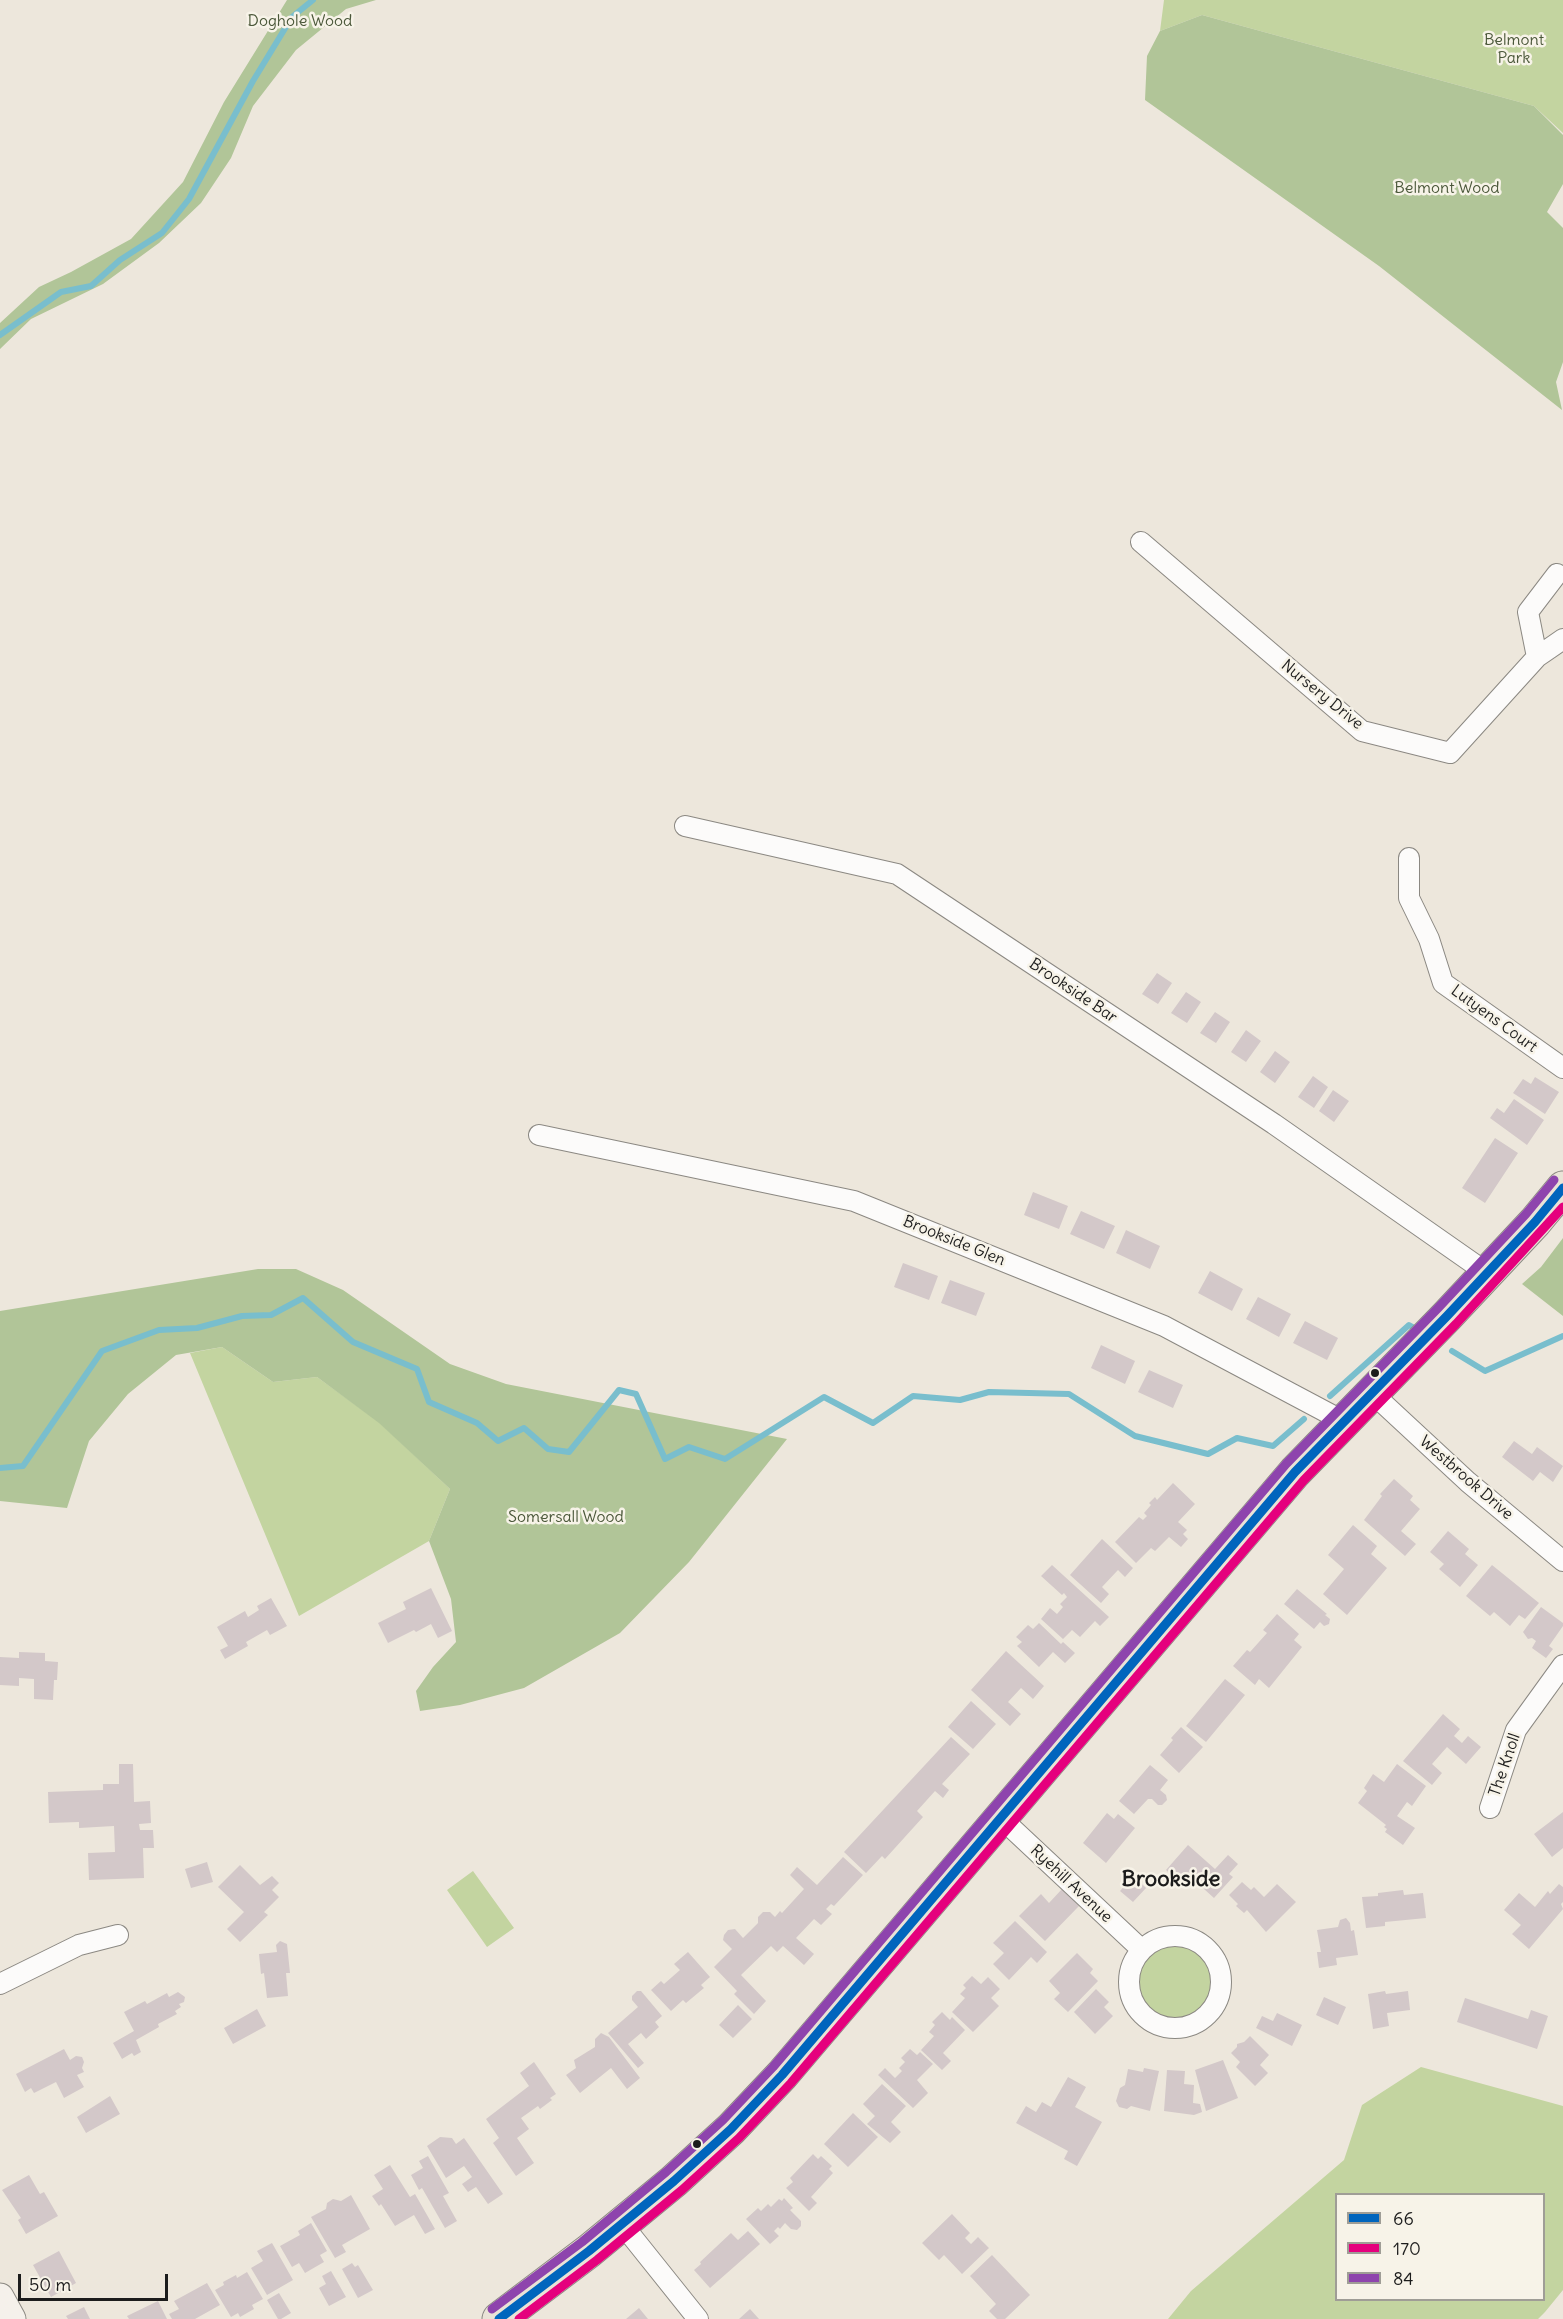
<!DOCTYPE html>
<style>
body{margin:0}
#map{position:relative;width:1563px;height:2319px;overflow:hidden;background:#ede7dc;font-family:Delius,sans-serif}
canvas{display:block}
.legend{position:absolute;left:1335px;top:2193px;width:210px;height:108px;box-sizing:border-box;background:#f7f3e8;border:2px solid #9f9d96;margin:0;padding:8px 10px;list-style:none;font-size:18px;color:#1c1c1c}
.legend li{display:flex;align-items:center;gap:12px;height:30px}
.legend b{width:30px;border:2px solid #9f9d96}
.scale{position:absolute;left:18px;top:2274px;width:150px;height:27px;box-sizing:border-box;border:3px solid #1c1c1c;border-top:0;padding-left:8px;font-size:18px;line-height:21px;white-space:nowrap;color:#1c1c1c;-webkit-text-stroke:4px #f7f3e8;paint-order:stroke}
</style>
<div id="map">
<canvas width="1563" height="2319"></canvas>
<ul class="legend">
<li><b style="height:8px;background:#0065bd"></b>66</li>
<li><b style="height:8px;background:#e5007d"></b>170</li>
<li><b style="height:8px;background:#8e44ad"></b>84</li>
</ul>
<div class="scale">50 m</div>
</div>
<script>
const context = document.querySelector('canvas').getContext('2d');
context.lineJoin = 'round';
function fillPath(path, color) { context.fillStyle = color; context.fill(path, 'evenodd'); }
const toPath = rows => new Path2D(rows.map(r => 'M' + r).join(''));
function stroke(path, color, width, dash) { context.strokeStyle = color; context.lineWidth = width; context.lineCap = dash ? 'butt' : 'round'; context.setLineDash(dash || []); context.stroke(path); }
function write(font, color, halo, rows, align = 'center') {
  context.font = font + ' Delius,sans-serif'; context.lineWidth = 5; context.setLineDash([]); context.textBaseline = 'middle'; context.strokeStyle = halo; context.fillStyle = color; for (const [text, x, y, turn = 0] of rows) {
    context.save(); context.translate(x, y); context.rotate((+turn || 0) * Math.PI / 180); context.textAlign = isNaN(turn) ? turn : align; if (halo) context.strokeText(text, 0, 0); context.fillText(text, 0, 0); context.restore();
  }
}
const green = toPath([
 [1164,0,1563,0,1563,133,1534,106,1202,15,1160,31],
 [222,1347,273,1382,317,1377,379,1422,450,1489,429,1541,299,1616,190,1353],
 [473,1871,514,1928,487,1947,447,1890],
 '1138 1982a37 37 0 1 1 74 0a37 37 0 1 1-74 0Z',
 [1421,2067,1563,2106,1563,2290,1545,2312,1538,2319,1168,2319,1191,2291,1344,2160,1362,2105],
 [1336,2194,1544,2194,1544,2300,1336,2300]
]);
const forest = toPath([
 [287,0,376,0,346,9,296,50,253,106,231,158,201,203,159,243,103,284,31,319,0,349,0,323,39,287,71,272,131,239,183,182,224,102],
 [1202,15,1534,106,1563,135,1563,184,1547,212,1563,228,1563,362,1556,382,1562,410,1379,266,1145,100,1147,56,1160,31],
 [1563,1238,1563,1316,1522,1284,1541,1267],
 [258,1269,296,1269,343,1290,450,1364,506,1384,787,1439,689,1562,620,1633,524,1688,460,1705,420,1711,416,1691,433,1667,456,1642,451,1599,429,1541,450,1489,379,1423,317,1377,273,1382,222,1347,176,1355,128,1394,89,1441,67,1508,0,1501,0,1311]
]);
const stream = toPath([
 [0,335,61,292,91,286,120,260,162,233,189,199,253,81,292,17,313,0],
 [1452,1351,1485,1371,1563,1336],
 [1330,1396,1409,1325,1418,1330],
 [0,1468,23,1466,102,1351,159,1330,197,1328,242,1316,271,1315,303,1298,353,1342,417,1369,429,1402,477,1423,498,1441,524,1428,548,1449,569,1452,619,1390,636,1394,665,1459,689,1447,725,1459,824,1397,873,1423,913,1396,960,1400,989,1392,1069,1394,1135,1436,1208,1454,1237,1438,1273,1446,1304,1419]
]);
const building = toPath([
 [1157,973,1172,983,1158,1004,1142,994],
 [1186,992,1201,1002,1187,1023,1171,1013],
 [1215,1012,1230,1022,1216,1043,1200,1033],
 [1246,1030,1261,1041,1246,1062,1231,1052],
 [1275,1051,1290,1062,1275,1083,1260,1072],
 [1313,1076,1328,1087,1314,1108,1298,1097],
 [1535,1077,1559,1092,1545,1114,1513,1093,1523,1079,1531,1084],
 [1333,1090,1349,1101,1334,1122,1319,1111],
 [1514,1099,1544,1120,1527,1145,1490,1118,1497,1108,1504,1113],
 [1495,1138,1518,1153,1485,1203,1462,1188],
 [1033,1192,1068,1206,1059,1229,1024,1215],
 [1081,1211,1115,1226,1104,1249,1070,1234],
 [1126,1230,1160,1246,1150,1269,1116,1253],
 [903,1263,938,1276,929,1300,894,1287],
 [1210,1271,1243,1289,1232,1311,1198,1293],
 [950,1280,985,1293,976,1316,941,1303],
 [1258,1297,1291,1314,1279,1337,1246,1319],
 [1305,1321,1338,1338,1327,1360,1293,1343],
 [1101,1345,1135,1361,1125,1384,1091,1368],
 [1149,1370,1183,1385,1173,1408,1138,1392],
 [1514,1441,1532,1454,1537,1447,1563,1466,1553,1482,1540,1472,1533,1481,1502,1457],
 [1394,1479,1413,1496,1410,1500,1420,1509,1401,1531,1416,1544,1405,1556,1364,1520,1382,1496,1380,1494],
 [1173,1483,1195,1504,1178,1522,1187,1530,1183,1534,1188,1539,1181,1547,1169,1537,1155,1551,1151,1548,1136,1563,1115,1542,1139,1517,1143,1520,1147,1516,1144,1513,1151,1505,1149,1503,1155,1497,1157,1500],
 [1353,1525,1377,1546,1371,1554,1387,1568,1347,1615,1323,1594,1344,1569,1328,1555],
 [1448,1531,1469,1549,1465,1554,1478,1565,1460,1587,1439,1569,1444,1564,1430,1552],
 [1102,1539,1133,1568,1125,1577,1118,1570,1102,1587,1109,1594,1101,1603,1070,1575],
 [1052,1565,1109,1617,1100,1626,1095,1621,1080,1637,1072,1630,1063,1639,1041,1619,1050,1608,1057,1614,1063,1607,1060,1604,1067,1597,1064,1593,1062,1595,1041,1576],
 [1492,1565,1539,1603,1525,1619,1519,1615,1510,1626,1494,1612,1490,1616,1466,1596],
 [431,1588,452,1631,438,1638,431,1624,416,1632,414,1630,388,1643,378,1623,406,1609,403,1602],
 [1297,1589,1327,1614,1325,1615,1330,1619,1329,1624,1324,1626,1320,1622,1314,1629,1284,1604],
 [271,1598,287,1626,270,1635,267,1630,246,1642,248,1646,225,1659,220,1650,228,1646,217,1627,245,1611,248,1617,259,1610,257,1606],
 [1541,1607,1563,1623,1563,1626,1549,1646,1553,1649,1546,1658,1532,1648,1536,1641,1532,1638,1528,1639,1523,1632],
 [1277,1614,1299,1634,1294,1640,1302,1647,1269,1688,1259,1679,1255,1685,1233,1666,1247,1650,1250,1652,1267,1633,1263,1630],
 [1039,1623,1061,1644,1063,1642,1075,1653,1065,1663,1053,1652,1039,1667,1017,1646,1022,1642,1016,1637,1028,1625,1033,1629],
 [1006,1651,1044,1686,1033,1699,1021,1688,1008,1702,1021,1714,1010,1726,971,1690],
 [19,1652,45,1653,45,1661,58,1662,57,1680,54,1680,53,1700,34,1699,34,1679,19,1678,19,1686,0,1685,0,1657,19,1658],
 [1225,1679,1245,1695,1206,1742,1186,1726],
 [971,1701,996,1724,973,1749,948,1727],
 [1443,1714,1460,1729,1454,1736,1462,1743,1468,1736,1481,1747,1466,1764,1447,1747,1432,1764,1442,1773,1432,1785,1403,1761],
 [1181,1727,1203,1747,1179,1773,1160,1755,1173,1740,1171,1738],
 [951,1737,970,1754,942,1784,949,1790,943,1798,935,1791,917,1811,923,1817,885,1859,882,1856,866,1873,844,1852],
 [119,1764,133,1764,134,1802,150,1801,151,1823,139,1824,140,1830,153,1830,154,1848,143,1848,144,1878,89,1880,88,1853,115,1852,114,1826,79,1828,79,1822,49,1823,48,1792,103,1790,103,1784,119,1784],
 [1397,1764,1426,1786,1412,1806,1407,1802,1397,1816,1415,1828,1403,1845,1385,1832,1387,1829,1384,1827,1386,1825,1358,1803,1367,1791,1364,1788,1373,1774,1384,1782],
 [1150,1765,1168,1780,1160,1790,1166,1795,1167,1800,1162,1805,1158,1805,1152,1799,1148,1799,1134,1814,1119,1801],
 [1563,1812,1563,1848,1552,1857,1534,1834],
 [1107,1813,1114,1819,1118,1814,1135,1828,1106,1863,1083,1843],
 [1188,1845,1215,1869,1228,1855,1238,1864,1229,1874,1233,1877,1214,1898,1185,1872,1177,1880,1166,1870],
 [843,1857,863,1875,834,1906,831,1904,826,1909,832,1914,821,1925,814,1919,796,1938,814,1954,804,1965,783,1946,777,1952,771,1946,741,1975,766,2001,754,2014,734,1994,737,1991,714,1967,732,1949,723,1940,724,1935,728,1930,735,1929,743,1938,758,1923,758,1917,763,1912,770,1912,775,1917,780,1911,782,1913,804,1889,790,1875,797,1867,817,1885],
 [207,1862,213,1882,191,1888,185,1869],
 [240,1865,260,1885,272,1876,279,1883,272,1890,279,1897,264,1912,268,1915,240,1942,227,1929,244,1912,218,1887],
 [1134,1876,1146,1888,1133,1902,1120,1891],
 [1242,1882,1251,1890,1254,1887,1264,1897,1277,1884,1296,1902,1266,1932,1247,1910,1244,1913,1236,1906,1238,1904,1229,1895],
 [1559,1884,1563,1887,1563,1902,1561,1904,1563,1909,1529,1949,1512,1934,1521,1925,1504,1910,1519,1893,1535,1907,1548,1891,1550,1894],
 [1062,1889,1079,1906,1045,1941,1019,1916,1041,1894,1049,1903],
 [1403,1890,1404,1895,1423,1893,1426,1918,1385,1922,1385,1926,1366,1928,1362,1897,1378,1896,1378,1893],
 [1346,1918,1350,1923,1351,1931,1354,1930,1358,1955,1336,1958,1337,1965,1319,1968,1317,1952,1321,1952,1317,1930,1338,1927,1340,1920],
 [1015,1921,1047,1952,1037,1963,1031,1957,1009,1980,993,1964,1004,1953,993,1943],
 [280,1941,287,1944,290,1973,286,1973,288,1996,267,1998,264,1973,261,1974,259,1954,277,1952,276,1945],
 [688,1952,710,1977,701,1985,704,1988,686,2003,683,2000,671,2011,651,1990,661,1981,664,1984,680,1970,674,1964],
 [1077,1953,1093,1969,1090,1973,1098,1981,1068,2012,1054,1999,1060,1993,1049,1981],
 [972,1976,981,1984,988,1977,1000,1989,991,1998,999,2006,973,2032,952,2012,965,1998,960,1994,966,1988,963,1985],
 [1096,1989,1109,2002,1104,2007,1113,2016,1095,2034,1074,2012],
 [637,1991,641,1991,662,2016,655,2022,659,2027,646,2039,641,2033,628,2044,644,2063,638,2068,608,2033,638,2007,632,2000,632,1996],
 [1385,1991,1386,1994,1408,1991,1410,2010,1387,2013,1389,2026,1373,2029,1368,1994],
 [178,1992,185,1997,184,2002,179,2004,181,2007,175,2011,177,2014,158,2024,159,2027,136,2040,141,2052,134,2056,132,2053,122,2059,113,2043,134,2031,124,2012,145,2001,147,2004,167,1993,169,1997],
 [1324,1997,1346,2007,1338,2025,1316,2015],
 [1465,1998,1528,2019,1531,2010,1548,2016,1537,2049,1457,2022],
 [738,2005,752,2019,733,2038,719,2025],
 [257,2009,266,2026,233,2044,224,2028],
 [942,2012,950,2020,952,2017,965,2030,943,2053,951,2061,942,2070,921,2050,934,2036,929,2032,935,2025,932,2022],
 [1277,2013,1302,2025,1292,2046,1256,2028,1262,2016,1273,2021],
 [601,2033,609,2037,640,2078,627,2089,611,2068,580,2093,566,2075,576,2068,574,2060,595,2047,595,2039],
 [1250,2036,1269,2055,1260,2065,1268,2073,1255,2086,1236,2067,1240,2062,1231,2053,1237,2047,1237,2044,1244,2042],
 [64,2049,70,2060,76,2056,82,2057,84,2062,82,2068,84,2072,77,2075,84,2087,64,2098,56,2082,34,2093,31,2088,25,2092,16,2074],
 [910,2049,917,2055,920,2052,933,2064,917,2080,928,2093,913,2108,878,2075,885,2068,895,2078,902,2071,899,2068,905,2062,901,2058],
 [1223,2060,1238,2098,1206,2111,1195,2070],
 [534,2062,556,2094,550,2098,552,2100,540,2109,538,2106,521,2118,529,2129,517,2138,534,2163,516,2176,493,2143,499,2138,486,2119,529,2086,520,2073],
 [1144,2068,1159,2071,1150,2111,1131,2106,1127,2109,1119,2107,1116,2101,1120,2088,1125,2085,1128,2069,1143,2072],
 [1167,2070,1185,2071,1184,2084,1194,2085,1193,2103,1200,2104,1202,2112,1194,2115,1164,2111],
 [1068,2077,1086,2087,1075,2107,1102,2122,1077,2166,1064,2159,1068,2151,1016,2123,1026,2106,1036,2112,1042,2102,1051,2107],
 [882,2084,906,2106,891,2122,901,2132,890,2143,867,2124,875,2116,863,2104],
 [110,2096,120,2114,86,2133,77,2117],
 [853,2113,878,2137,848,2167,824,2144],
 [440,2137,452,2138,456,2144,464,2138,503,2194,488,2204,476,2187,468,2192,462,2184,472,2177,464,2166,446,2178,427,2146],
 [813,2154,818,2159,821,2156,832,2166,829,2169,833,2173,811,2197,817,2203,809,2211,786,2188,793,2182,790,2178],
 [428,2156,449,2193,443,2196,457,2221,445,2228,422,2188,419,2190,411,2175,423,2168,419,2161],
 [390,2165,410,2197,415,2194,435,2229,425,2234,414,2215,395,2226,381,2204,379,2206,372,2196,383,2189,374,2175],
 [29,2175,40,2194,44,2192,58,2216,26,2234,18,2220,21,2218,2,2190],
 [351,2195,370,2229,342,2245,346,2252,335,2258,311,2217,326,2209,327,2203,333,2199,341,2201],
 [784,2198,793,2208,790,2210,801,2221,801,2226,797,2230,791,2229,785,2223,780,2229,778,2227,774,2231,779,2236,770,2244,746,2219,758,2208,761,2211,768,2204,771,2207,779,2199,782,2201],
 [952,2214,970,2233,965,2238,971,2244,978,2237,989,2248,962,2274,944,2255,939,2260,922,2243],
 [311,2223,327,2251,320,2255,324,2262,305,2273,299,2263,292,2267,280,2246,300,2235,298,2231],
 [748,2231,760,2244,710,2288,694,2270,701,2264,700,2262,731,2233,738,2240],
 [272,2243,293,2280,267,2295,251,2268,263,2261,257,2251],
 [59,2251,76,2283,51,2297,33,2265],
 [992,2255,1030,2295,1005,2319,997,2319,989,2311,996,2304,970,2276],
 [352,2263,355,2267,358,2265,373,2290,358,2298,342,2269],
 [331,2271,346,2297,329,2306,319,2288,326,2284,322,2276],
 [247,2272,263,2299,252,2305,254,2309,240,2317,238,2313,231,2317,215,2290,224,2285,223,2282,236,2275,237,2278],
 [207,2283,220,2305,195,2319,172,2319,169,2314,179,2309,174,2301],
 [279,2293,291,2313,281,2319,278,2319,267,2300],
 [158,2301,167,2319,129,2319,127,2316],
 [84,2307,90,2319,68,2319,66,2316],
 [639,2308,648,2319,626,2319],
 [750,2309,759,2319,739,2319]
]);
const street = toPath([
 [1141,542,1362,731,1450,753,1537,657],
 [1557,574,1528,612,1537,657,1563,639],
 [685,826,897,874,1274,1124,1487,1273],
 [1409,858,1409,898,1429,939,1443,983,1563,1068],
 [539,1135,854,1201,1164,1326,1343,1421],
 [1371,1392,1468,1482,1563,1561],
 [1490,1808,1516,1730,1563,1665],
 [1001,1818,1142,1950],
 '1129 1982a46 46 0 1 1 92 0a46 46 0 1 1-92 0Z',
 [0,1984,79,1945,118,1935],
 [622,2224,698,2319]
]);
const secondary = toPath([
 [0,2297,12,2319]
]);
const highway = toPath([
 [499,2319,589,2251,674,2181,731,2129,782,2075,1295,1472,1447,1316,1535,1222,1563,1188]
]);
const bus1 = toPath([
 [499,2319,589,2251,674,2181,731,2129,782,2075,1295,1472,1447,1316,1535,1222,1563,1188]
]);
const bus2 = toPath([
 [519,2319,597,2260,682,2190,739,2138,791,2083,1304,1480,1456,1324,1563,1207]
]);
const bus3 = toPath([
 [492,2309,582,2242,666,2172,723,2120,773,2067,1286,1464,1438,1308,1526,1214,1554,1180]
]);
const markers = [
 [1375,1373,5,"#1c1c1c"],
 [697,2144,5,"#1c1c1c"]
];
const parkNames = [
 ["Doghole Wood",300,21],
 ["Belmont",1514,40],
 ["Park",1514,58],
 ["Belmont Wood",1447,188],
 ["Somersall Wood",566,1517]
];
const streetNames = [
 ["Nursery Drive",1322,695,39],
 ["Brookside Bar",1073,991,34],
 ["Lutyens Court",1494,1019,36],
 ["Brookside Glen",954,1241,22],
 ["Westbrook Drive",1466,1478,41],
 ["The Knoll",1505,1765,-71],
 ["Ryehill Avenue",1071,1884,43]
];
const districtNames = [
 ["Brookside",1171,1880]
];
fillPath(green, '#c3d4a0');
fillPath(forest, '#b1c598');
stroke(stream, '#79becd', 6);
fillPath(building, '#d3c8c9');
stroke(street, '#8b8882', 22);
stroke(secondary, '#8b8882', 29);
stroke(highway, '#8b8882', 35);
stroke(street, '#fcfbfa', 20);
stroke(secondary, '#f5f1eb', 27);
stroke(highway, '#eae3d7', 33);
stroke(bus1, '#0065bd', 9);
stroke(bus2, '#e5007d', 9);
stroke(bus3, '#8e44ad', 9);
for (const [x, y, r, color] of markers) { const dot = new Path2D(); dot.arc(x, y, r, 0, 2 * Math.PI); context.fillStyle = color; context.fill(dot); stroke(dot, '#f7f3e8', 2); }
write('16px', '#4a5739', '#f7f3e8', parkNames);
write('16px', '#1c1c1c', '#f7f3e8', streetNames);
write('bold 22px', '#1c1c1c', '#f7f3e8', districtNames);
</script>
